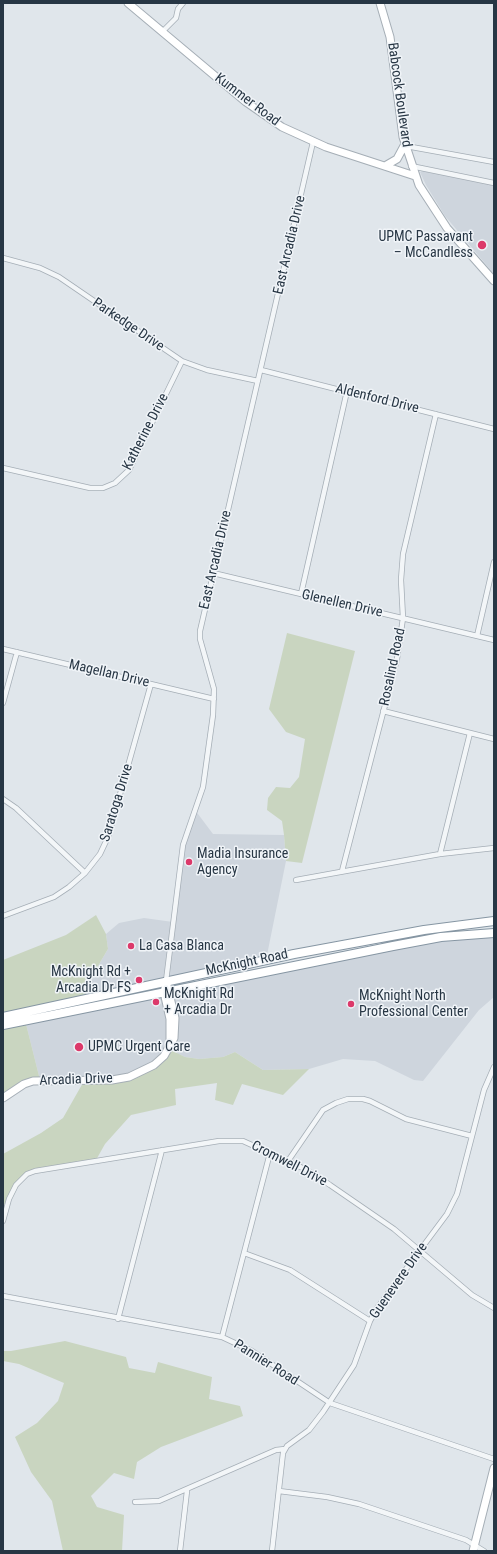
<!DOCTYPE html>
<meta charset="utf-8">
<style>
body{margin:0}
#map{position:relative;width:497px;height:1554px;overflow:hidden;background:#e0e6eb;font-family:"Roboto Condensed",sans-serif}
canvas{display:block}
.frame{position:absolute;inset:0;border:4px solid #273644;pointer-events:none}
</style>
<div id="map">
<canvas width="497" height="1554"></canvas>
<div class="frame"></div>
</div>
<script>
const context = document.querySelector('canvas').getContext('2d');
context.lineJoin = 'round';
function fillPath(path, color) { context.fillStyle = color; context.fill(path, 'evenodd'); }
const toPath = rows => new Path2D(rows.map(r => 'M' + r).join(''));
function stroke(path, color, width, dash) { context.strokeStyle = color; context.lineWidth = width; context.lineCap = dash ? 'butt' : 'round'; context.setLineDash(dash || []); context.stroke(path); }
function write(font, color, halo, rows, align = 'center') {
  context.font = font + ' "Roboto Condensed",sans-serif'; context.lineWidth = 3; context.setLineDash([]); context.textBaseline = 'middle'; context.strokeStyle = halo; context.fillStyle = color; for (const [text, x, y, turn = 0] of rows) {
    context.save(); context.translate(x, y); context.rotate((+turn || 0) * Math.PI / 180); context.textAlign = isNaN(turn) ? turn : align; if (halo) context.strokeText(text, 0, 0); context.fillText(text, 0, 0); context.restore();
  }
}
const built = toPath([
 [423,171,494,185,494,274,445,216,426,185,420,172],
 [195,810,213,834,284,835,286,861,266,960,84,999,88,983,108,949,106,934,119,923,144,918,173,922,183,845],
 [494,933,494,997,479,1010,423,1081,414,1080,375,1061,343,1059,309,1069,263,1070,235,1052,223,1057,199,1059,185,1057,169,1049,164,1056,129,1077,40,1080,25,1020,393,946]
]);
const green = toPath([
 [287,633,355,651,302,863,286,861,284,835,282,821,267,810,268,798,276,787,290,788,299,777,305,739,286,732,269,709],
 [96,915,106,934,108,949,88,983,84,999,3,1017,3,960,66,935],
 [25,1020,40,1080,3,1098,3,1025],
 [169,1049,185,1057,199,1059,223,1057,235,1052,263,1070,309,1069,283,1095,242,1084,233,1105,215,1100,217,1083,175,1089,176,1105,131,1115,105,1144,96,1160,42,1169,21,1179,7,1205,3,1204,3,1154,41,1133,63,1118,84,1081,100,1081,142,1071],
 [65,1341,126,1357,129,1368,155,1373,158,1362,212,1377,209,1399,240,1406,243,1416,161,1447,137,1462,134,1479,114,1473,91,1496,97,1507,124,1515,122,1551,63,1551,52,1501,31,1472,15,1437,37,1423,58,1401,64,1383,19,1364,3,1361,3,1351,11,1351]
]);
const street = toPath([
 [162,32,176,18,178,9,183,3],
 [406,146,494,162],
 [411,166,494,183],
 [3,258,40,268,59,277,182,361,207,370,258,381],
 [261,370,494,429],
 [3,468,90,488,103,488,115,483,129,470,182,361],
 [213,573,494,640],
 [301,594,347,391],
 [477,636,494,562],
 [3,649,214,699],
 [3,703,17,652],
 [383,711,494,739],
 [3,799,16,808,85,873],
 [440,854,470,733],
 [342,871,397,659,403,618,401,580,403,554,436,414],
 [296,880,440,854,494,848],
 [3,916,54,897,69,887,85,873,100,854,108,837,151,684],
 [166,981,183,845,203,787,213,715,214,689,200,639,200,631,313,142],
 [288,1161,323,1110,336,1103,348,1099,363,1099,370,1101,406,1119,472,1136],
 [3,1221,9,1199,16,1185,27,1174,35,1171,219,1141,243,1141,307,1170,330,1185,394,1229,472,1295,494,1308],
 [244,1253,290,1270,370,1321],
 [3,1296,222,1337,252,1351,330,1403,494,1459],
 [118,1319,162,1150],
 [222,1337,270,1153],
 [279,1491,327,1497,359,1504,466,1540,484,1551],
 [135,1502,159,1501,276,1450,285,1449],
 [180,1551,187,1491],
 [272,1551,283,1453,287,1446,309,1430,323,1412,354,1365,370,1321,377,1308,447,1214,457,1194,484,1090,494,1067]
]);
const secondary = toPath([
 [128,3,246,102,282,127,326,147,415,176],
 [380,3,390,37,403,137,419,185,447,228,494,281],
 [385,166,397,159,404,146],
 [165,988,164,992,170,1019,170,1039],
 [3,1098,24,1084,33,1081,112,1080,129,1077,154,1065,164,1056,174,1038,175,1018,166,981],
 [473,1551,494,1468]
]);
const highway = toPath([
 [3,1017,294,954,424,930,494,921],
 [3,1025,393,946,441,937,494,933]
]);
const markers = [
 [482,245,5,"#dc396a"],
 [189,862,4,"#dc396a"],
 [131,946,4,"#dc396a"],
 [139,980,4,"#dc396a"],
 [156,1002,4,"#dc396a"],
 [351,1004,4,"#dc396a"],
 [79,1047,5,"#dc396a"]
];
const streetNames = [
 ["Babcock Boulevard",399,95,82],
 ["Kummer Road",247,100,37],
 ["East Arcadia Drive",290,245,-77],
 ["Parkedge Drive",128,325,34],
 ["Aldenford Drive",377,399,14],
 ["Katherine Drive",146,432,-63],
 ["East Arcadia Drive",216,560,-77],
 ["Glenellen Drive",342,604,13],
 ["Rosalind Road",393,667,-78],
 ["Magellan Drive",109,674,13],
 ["Saratoga Drive",117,803,-73],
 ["McKnight Road",247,963,-12],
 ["Arcadia Drive",76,1080,-2],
 ["Cromwell Drive",289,1164,27],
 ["Guenevere Drive",399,1281,-55],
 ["Pannier Road",266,1363,32]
];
const poiNames = [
 ["UPMC Passavant",473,237,"right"],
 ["– McCandless",473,253,"right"],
 ["Madia Insurance",197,854],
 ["Agency",197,870],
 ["La Casa Blanca",139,946],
 ["McKnight Rd +",131,972,"right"],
 ["Arcadia Dr FS",131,988,"right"],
 ["McKnight Rd",164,994],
 ["+ Arcadia Dr",164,1010],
 ["McKnight North",359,996],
 ["Professional Center",359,1012],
 ["UPMC Urgent Care",88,1047]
];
fillPath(built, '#ced5dd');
fillPath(green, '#c9d5c0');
stroke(street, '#a5aeb6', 6);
stroke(secondary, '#a5aeb6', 9);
stroke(highway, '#8696a3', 10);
stroke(street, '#f3f6f8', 4.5);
stroke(secondary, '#fff', 7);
stroke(highway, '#fff', 8);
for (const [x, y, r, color] of markers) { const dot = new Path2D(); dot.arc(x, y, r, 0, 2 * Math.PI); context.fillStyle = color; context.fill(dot); stroke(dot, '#f0f4f8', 1.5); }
write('14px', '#273644', '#f0f4f8', streetNames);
write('14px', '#273644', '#f0f4f8', poiNames, 'left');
</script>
